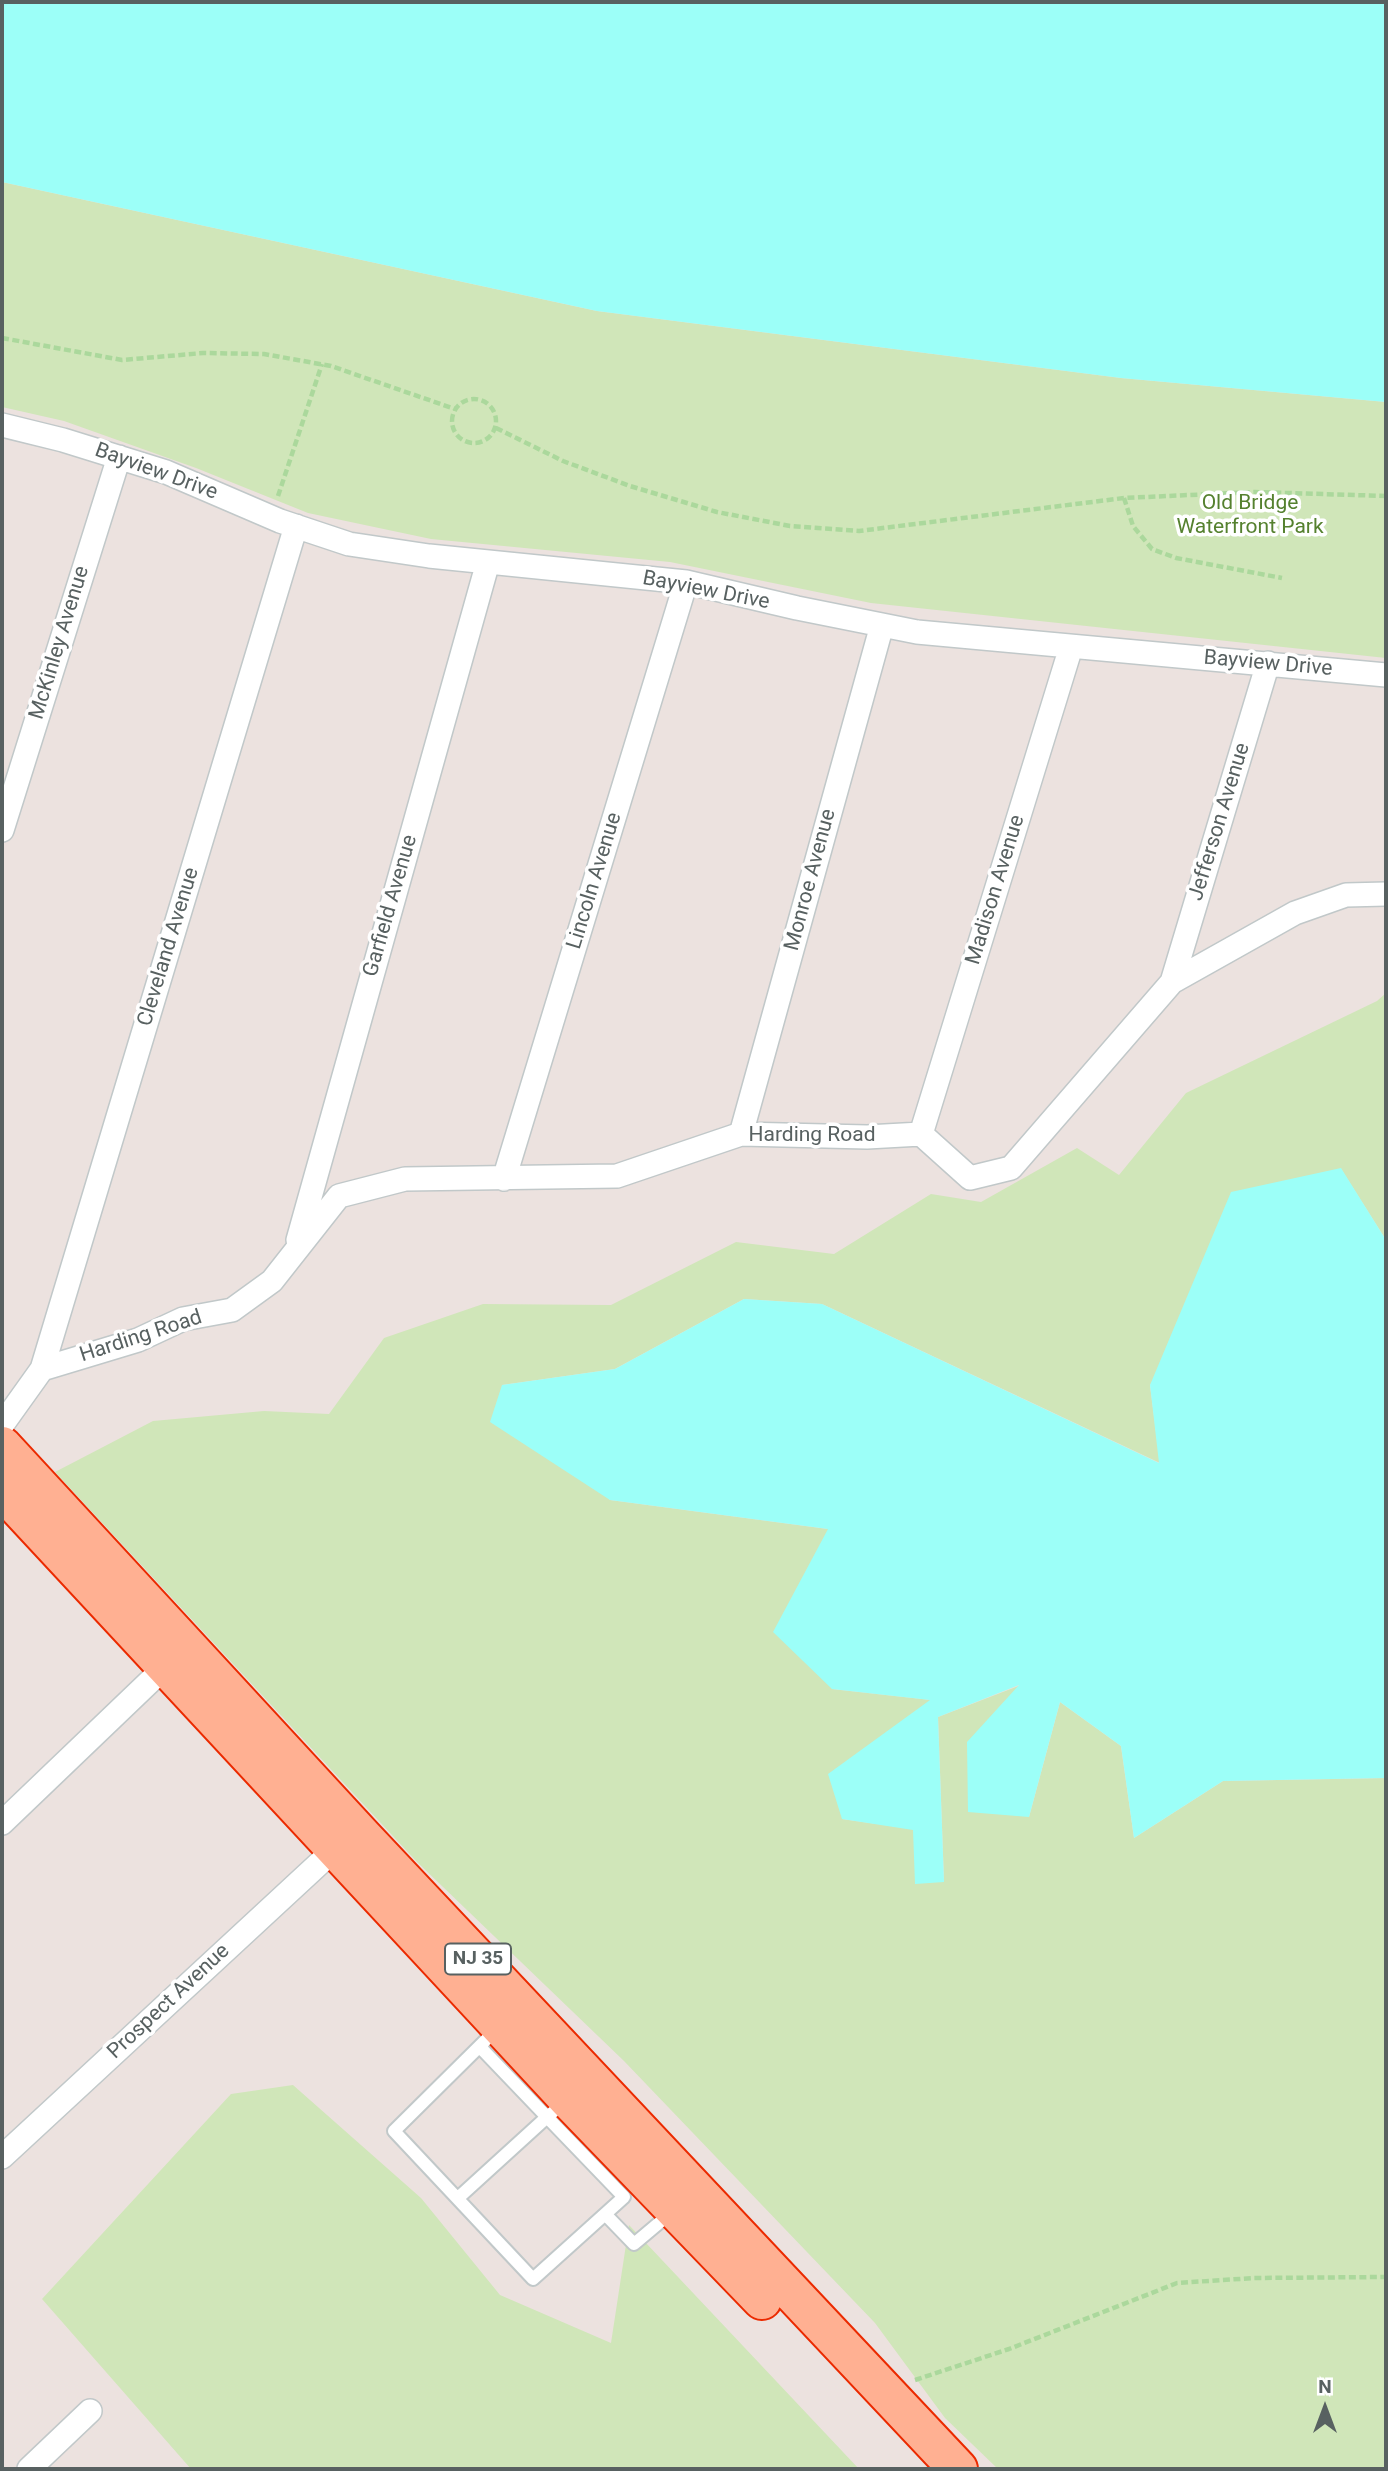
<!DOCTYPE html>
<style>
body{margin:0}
#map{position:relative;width:1388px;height:2471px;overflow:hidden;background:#ece2df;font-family:Roboto,sans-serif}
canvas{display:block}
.frame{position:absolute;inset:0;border:4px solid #586161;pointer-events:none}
.north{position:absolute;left:1290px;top:2373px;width:70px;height:70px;-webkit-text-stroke:5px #fff;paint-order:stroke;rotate:0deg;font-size:19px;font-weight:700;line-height:28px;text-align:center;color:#586161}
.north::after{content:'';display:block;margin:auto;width:24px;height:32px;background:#586161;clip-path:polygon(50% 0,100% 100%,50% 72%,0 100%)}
</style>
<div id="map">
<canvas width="1388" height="2471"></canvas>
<div class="frame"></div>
<div class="north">N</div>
</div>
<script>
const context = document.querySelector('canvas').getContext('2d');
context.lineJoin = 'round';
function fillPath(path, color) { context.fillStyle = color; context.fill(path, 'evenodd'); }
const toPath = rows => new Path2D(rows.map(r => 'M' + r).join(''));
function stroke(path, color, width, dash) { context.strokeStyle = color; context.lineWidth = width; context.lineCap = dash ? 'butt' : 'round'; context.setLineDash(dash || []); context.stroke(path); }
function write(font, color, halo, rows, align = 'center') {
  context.font = font + ' Roboto,sans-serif'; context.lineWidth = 7; context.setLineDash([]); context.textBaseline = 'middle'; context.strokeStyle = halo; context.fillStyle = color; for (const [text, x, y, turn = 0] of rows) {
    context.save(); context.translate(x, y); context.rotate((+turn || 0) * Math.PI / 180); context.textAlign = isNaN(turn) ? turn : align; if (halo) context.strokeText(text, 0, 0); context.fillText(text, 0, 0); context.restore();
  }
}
const green = toPath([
 [2,182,597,311,1121,378,1386,402,1386,658,871,603,670,562,431,539,308,513,196,468,64,421,2,407],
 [1386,993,1386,1240,1341,1169,1150,1385,1160,1463,822,1304,744,1299,615,1369,502,1385,610,1500,828,1529,832,1689,931,1700,842,1819,913,1829,944,1882,938,1717,1021,1685,1029,1817,1060,1702,1121,1746,1134,1838,1223,1781,1386,1778,1386,2469,998,2469,945,2418,875,2323,624,2061,417,1862,55,1472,153,1421,264,1411,329,1414,384,1338,483,1304,611,1305,736,1242,834,1254,931,1194,981,1202,1077,1148,1119,1175,1186,1093,1377,1001],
 [293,2085,421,2198,500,2295,611,2343,629,2225,859,2469,191,2469,42,2299,231,2094]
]);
const water = toPath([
 [2,2,1386,2,1386,402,1121,378,597,311,2,182],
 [1341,1168,1386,1240,1386,1778,1223,1781,1134,1838,1121,1746,1060,1702,1029,1817,968,1812,967,1742,1019,1685,938,1717,944,1882,915,1884,913,1830,842,1819,828,1774,930,1700,832,1689,773,1632,828,1529,610,1500,490,1422,502,1385,615,1369,744,1299,822,1304,1159,1463,1150,1385,1231,1192]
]);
const path = toPath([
 [2,338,122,360,203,353,264,354,331,366,455,409],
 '452 421a22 22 0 1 1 44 0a22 22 0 1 1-44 0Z',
 [496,428,563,461,630,486,717,512,790,526,859,531,1124,498,1255,492,1386,496],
 [278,496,322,364],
 [1124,498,1133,526,1152,549,1176,558,1282,578],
 [915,2380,1009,2349,1177,2283,1254,2278,1386,2277]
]);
const service = toPath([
 [480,2047,547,2117,553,2112],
 [458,2198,547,2117,624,2197,533,2279,394,2131,497,2029],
 [605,2214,634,2244,672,2212]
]);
const minor = toPath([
 [2,425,63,440,166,472,280,521,349,544,429,556,686,582,797,608,917,632,1386,675],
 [2,830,119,457],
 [1172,982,1268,663],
 [741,1134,882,625],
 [921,1134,1071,647],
 [504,1179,686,582],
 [298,1240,488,562],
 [42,1369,296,526],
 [2,1425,42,1369,138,1340,183,1319,232,1310,272,1281,339,1196,405,1179,617,1176,741,1134,867,1137,921,1134,970,1178,1011,1168,1172,982,1295,913,1346,895,1386,894],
 [2,1823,165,1667],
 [2,2157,336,1848],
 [29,2469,90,2411]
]);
const trunk = toPath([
 [2,1446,362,1836,958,2469],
 [2,1490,568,2099,762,2300]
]);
const shields = [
 [478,1959,66]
];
const shieldNames = [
 ["NJ 35",478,1959]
];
const streetNames = [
 ["Bayview Drive",156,472,20],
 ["Bayview Drive",706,591,11],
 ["McKinley Avenue",60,643,-73],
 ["Bayview Drive",1268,664,5],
 ["Jefferson Avenue",1220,822,-73],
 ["Monroe Avenue",811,880,-75],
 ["Lincoln Avenue",595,881,-73],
 ["Madison Avenue",996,890,-73],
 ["Garfield Avenue",391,906,-74],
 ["Cleveland Avenue",169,947,-73],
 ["Harding Road",812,1136],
 ["Harding Road",141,1337,-18],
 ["Prospect Avenue",169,2002,-43]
];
const parkNames = [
 ["Old Bridge",1250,504],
 ["Waterfront Park",1250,528]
];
fillPath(green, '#d0e6b9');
fillPath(water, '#9cfff8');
stroke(service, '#c1c8c9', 16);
stroke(minor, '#c1c8c9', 26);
stroke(trunk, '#eb2a00', 42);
stroke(path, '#abd89c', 4.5, [7, 3.5]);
stroke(service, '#fff', 12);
stroke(minor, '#fff', 23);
stroke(trunk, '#ffb092', 38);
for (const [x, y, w] of shields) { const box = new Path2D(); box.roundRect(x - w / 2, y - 15.5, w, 31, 5); context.fillStyle = '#fff'; context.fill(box); stroke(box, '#586161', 2); }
write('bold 19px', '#586161', null, shieldNames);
write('21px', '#586161', '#fff', streetNames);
write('21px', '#55812f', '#fff', parkNames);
</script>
